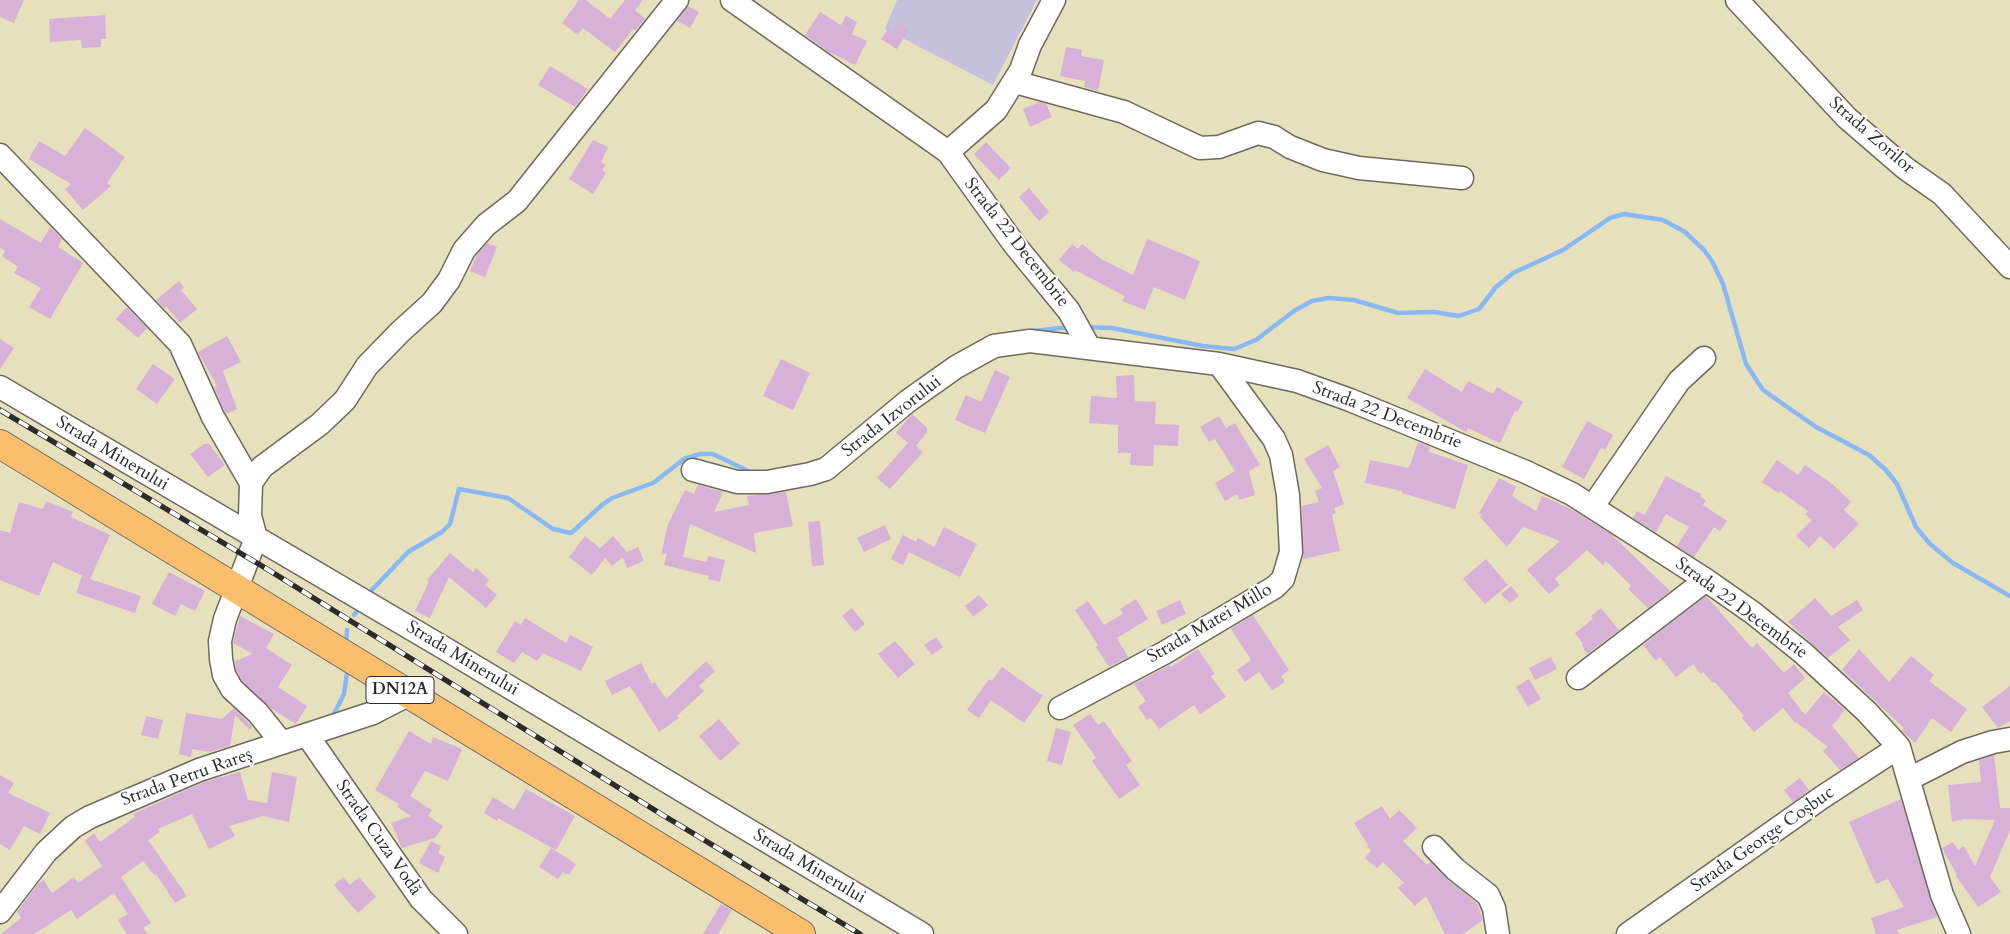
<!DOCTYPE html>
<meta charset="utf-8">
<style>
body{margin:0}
canvas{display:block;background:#e7e0bc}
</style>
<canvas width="2010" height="934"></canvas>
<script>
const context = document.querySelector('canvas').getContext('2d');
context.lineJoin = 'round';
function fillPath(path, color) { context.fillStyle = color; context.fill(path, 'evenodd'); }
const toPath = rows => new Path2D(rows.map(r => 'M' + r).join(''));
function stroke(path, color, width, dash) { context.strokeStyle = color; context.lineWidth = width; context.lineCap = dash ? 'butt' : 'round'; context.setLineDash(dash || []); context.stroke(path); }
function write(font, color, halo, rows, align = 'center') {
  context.font = font + ' Cardo,serif'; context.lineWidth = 4; context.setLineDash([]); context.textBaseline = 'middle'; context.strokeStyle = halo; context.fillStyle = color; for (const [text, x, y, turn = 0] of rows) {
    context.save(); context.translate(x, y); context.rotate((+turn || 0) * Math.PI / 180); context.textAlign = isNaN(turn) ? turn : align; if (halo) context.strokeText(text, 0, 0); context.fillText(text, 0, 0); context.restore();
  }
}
const industrial = toPath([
 [897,0,1037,0,993,85,885,29]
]);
const stream = toPath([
 [1085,327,1112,328,1203,346,1234,349,1256,340,1294,311,1312,301,1329,298,1354,300,1398,313,1434,312,1459,316,1479,309,1496,287,1513,273,1563,250,1610,218,1624,214,1663,220,1685,232,1704,250,1712,261,1723,284,1746,364,1763,390,1816,427,1869,455,1886,470,1897,484,1916,527,1929,543,1953,563,2010,596],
 [1033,331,1070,327],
 [370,592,408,552,442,532,450,524,459,489,508,498,553,529,571,533,602,505,612,498,653,483,684,459,700,454,713,454,752,473],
 [354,615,361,606],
 [346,642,347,630],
 [332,718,344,694,347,673]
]);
const building = toPath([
 [0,0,24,0,14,23,0,17],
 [579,0,586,0,610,19,625,0,643,0,635,10,645,19,635,31,633,29,615,52,583,28,578,35,562,23],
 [688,6,699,12,690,28,677,21],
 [820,12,841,25,846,16,857,22,852,34,867,41,855,65,827,51,805,35],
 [105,15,106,39,101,39,101,47,82,48,81,40,50,42,49,19],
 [898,23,909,30,897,49,881,39,888,29,893,32],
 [1066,47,1082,50,1081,56,1104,60,1098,91,1084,87,1085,81,1060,76],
 [550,66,588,89,575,107,538,85],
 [1039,102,1046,104,1052,117,1030,127,1023,109],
 [85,128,125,157,107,183,111,186,83,210,65,189,71,184,29,159,39,141,65,156],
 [593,140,608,147,601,162,606,165,602,170,606,173,593,194,569,179],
 [986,142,1011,168,999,180,974,154],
 [1029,188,1049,212,1039,221,1019,197],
 [0,219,41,243,50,227,62,239,58,247,83,263,50,319,29,307,41,288,14,273,18,267,2,256,5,251,0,248],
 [1147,239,1200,261,1185,300,1154,287,1145,310,1122,301,1125,296,1075,270,1074,272,1059,260,1072,244,1078,249,1082,244,1101,259,1133,275],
 [487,243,497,247,485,277,470,271,477,255],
 [179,281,184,287,181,290,197,309,180,323,166,306,164,308,156,300],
 [127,307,147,328,138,338,116,319],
 [227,336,241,362,223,371,237,409,226,414,214,387,217,386,198,352],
 [0,339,14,348,0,369],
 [781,359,810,373,793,410,763,396],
 [153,364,175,379,157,404,136,389],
 [1425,369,1462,392,1468,381,1493,394,1497,387,1523,402,1517,412,1515,411,1500,443,1468,428,1466,432,1407,398],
 [995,370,1010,377,985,433,955,420,966,395,981,402],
 [1134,375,1135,401,1156,402,1155,424,1179,425,1178,446,1154,445,1153,466,1130,465,1131,453,1118,453,1118,425,1089,423,1091,396,1117,398,1116,376],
 [912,414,927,428,927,432,916,446,923,452,890,489,877,478,908,443,896,433],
 [1219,416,1226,428,1235,423,1260,465,1249,471,1255,495,1239,500,1237,494,1225,501,1215,483,1235,471,1215,439,1209,442,1200,427],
 [1587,421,1613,435,1605,450,1601,448,1584,479,1562,467],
 [1418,442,1430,447,1429,452,1468,465,1455,509,1402,493,1402,491,1365,483,1370,460,1409,468],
 [204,444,209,444,225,465,208,477,190,454],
 [1328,445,1340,467,1333,471,1344,504,1334,508,1336,513,1332,515,1340,551,1303,559,1302,506,1319,502,1315,491,1322,488,1304,459],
 [1777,460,1798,475,1805,465,1831,483,1851,502,1844,510,1859,524,1834,549,1820,536,1809,548,1796,536,1812,520,1805,514,1808,511,1780,491,1778,493,1762,482],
 [1666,476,1701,494,1700,497,1706,500,1703,505,1727,521,1720,531,1714,527,1694,557,1677,546,1689,527,1666,514,1656,532,1633,518,1637,511,1645,515],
 [1499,478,1516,487,1512,496,1536,511,1542,496,1571,509,1612,535,1670,591,1648,608,1628,589,1631,586,1606,561,1603,565,1587,550,1555,579,1560,585,1549,594,1527,570,1560,541,1523,527,1507,547,1480,517,1482,515,1479,513],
 [698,485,723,492,714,512,749,505,747,496,786,492,793,526,754,533,756,553,690,524,683,557,707,562,708,556,725,560,720,582,708,579,709,576,664,565,667,553,661,555,668,524,685,490,694,494],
 [46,501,73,512,71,517,110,535,90,579,141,596,135,613,76,593,82,576,85,577,53,562,39,596,0,580,0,530,10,533,19,502,43,509],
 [820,521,824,565,812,566,808,522],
 [885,525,891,539,864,552,857,538],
 [944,527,977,544,960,577,909,552,903,565,891,559,903,535,916,542,918,538,934,547],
 [585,536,600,548,613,536,627,552,638,547,644,561,627,568,623,557,612,566,605,558,592,575,569,557],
 [450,553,473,572,476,568,489,580,485,585,497,595,486,608,449,577,430,618,415,611,429,582,427,580],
 [1486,559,1508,585,1485,604,1463,579],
 [169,572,205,591,195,611,181,604,175,616,152,604],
 [1511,586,1519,596,1510,603,1501,594],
 [979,595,988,605,973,617,965,606],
 [1706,596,1752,648,1757,643,1784,673,1794,664,1805,678,1788,693,1805,715,1824,692,1845,710,1832,726,1859,758,1840,770,1823,751,1828,747,1796,722,1795,723,1783,708,1754,732,1742,718,1744,716,1715,682,1713,683,1703,672,1701,674,1693,664,1676,677,1660,657,1655,660,1643,645],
 [1815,598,1831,616,1857,600,1863,610,1838,627,1850,640,1828,658,1788,622],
 [1136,599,1148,619,1117,638,1128,657,1109,667,1096,647,1098,645,1075,610,1088,601,1104,625,1123,614,1120,609],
 [1180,600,1186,614,1162,625,1156,611],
 [852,608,865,624,855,632,842,616],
 [1601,608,1619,630,1587,654,1582,645,1583,644,1575,633,1593,619,1591,616],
 [1253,615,1289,670,1281,676,1285,682,1272,690,1259,672,1245,682,1237,670,1251,660,1231,629],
 [240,616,274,634,266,648,292,665,278,687,307,706,296,724,272,709,242,681,236,670,235,661,253,654,233,643],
 [525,618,566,643,570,635,593,647,581,671,543,653,537,661,522,652,514,663,496,652,515,621,521,625],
 [936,637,943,647,932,655,924,645],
 [895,641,915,664,898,678,878,654],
 [1198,649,1215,674,1211,676,1226,697,1200,714,1194,705,1159,729,1151,718,1147,720,1138,707,1146,701,1134,684,1170,665,1171,667],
 [1859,649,1889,682,1911,656,1934,675,1929,681,1967,709,1951,732,1932,718,1915,743,1902,731,1904,728,1842,670],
 [1551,657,1557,669,1535,680,1529,668],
 [706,661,715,671,699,686,704,691,677,716,679,718,659,732,630,686,612,695,605,681,641,663,652,684,655,682,666,699],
 [1002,667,1043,696,1024,723,991,700,979,718,967,710,989,679,992,681],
 [1529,679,1541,699,1528,707,1516,687],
 [2010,686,2010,721,1998,728,1982,707],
 [234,708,252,727,250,730,235,715,230,746,210,752,192,749,191,757,179,754,186,713,222,719],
 [1090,714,1098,725,1104,721,1132,761,1126,765,1140,785,1119,799,1092,761,1096,758,1073,725],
 [146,716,163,720,158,739,141,735],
 [719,719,740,744,720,761,699,736],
 [1056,728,1071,732,1062,765,1047,761],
 [409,731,431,744,433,737,462,749,448,781,425,771,410,796,432,810,428,816,443,826,435,838,402,848,391,823,411,816,397,807,399,804,375,790],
 [1994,755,2000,808,2010,808,2010,830,1990,877,2001,892,1978,907,1956,876,1957,875,1942,848,1953,842,1958,850,1964,846,1975,866,1995,820,1964,819,1952,822,1948,785,1981,782,1979,760],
 [240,772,248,800,267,803,272,772,297,777,289,822,263,816,229,826,235,836,209,849,192,814,158,829,160,832,148,840,187,896,175,903,156,874,154,875,143,861,121,877,151,923,143,928,148,934,127,934,118,920,128,914,114,893,77,919,71,910,34,934,1,934,21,918,17,912,38,884,44,880,52,893,74,877,78,883,102,866,85,841,94,833,100,842,135,817,133,814,204,782],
 [0,775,14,783,8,793,50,813,40,834,24,826,10,850,0,844],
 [1800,778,1809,790,1793,802,1784,790],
 [526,789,575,816,556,850,498,818,497,821,484,813,493,797,514,810],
 [1901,799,1937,917,1897,930,1899,934,1876,934,1871,918,1904,907,1888,879,1876,884,1849,822],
 [1382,806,1390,819,1399,810,1417,828,1403,841,1427,865,1430,862,1447,879,1477,903,1483,920,1463,934,1445,934,1426,896,1415,906,1398,888,1404,883,1383,862,1377,868,1365,858,1371,850,1367,846,1368,845,1354,823],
 [431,841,441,846,438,853,445,857,438,873,419,863],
 [551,848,576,864,569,875,563,872,558,879,539,867],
 [343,877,350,885,359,877,376,897,358,913,334,885],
 [721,904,732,910,718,934,703,934]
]);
const minor = toPath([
 [732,0,948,152,1014,244,1069,311,1089,347],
 [1737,0,1847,118,1905,168,1942,194,2010,267],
 [1015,82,1124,112,1200,148,1219,147,1258,133,1274,137,1290,147,1323,160,1359,168,1462,178],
 [948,152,996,110,1021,70,1030,45,1054,0],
 [0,155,180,344,213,417,251,483,250,516,256,538,225,619,220,641,221,659,224,675,232,689,258,713,282,743],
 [0,387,439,645,922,934],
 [693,470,737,482,767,482,810,474,826,469,908,401,956,367,994,346,1030,341,1219,364,1297,381,1350,400,1526,472,1572,494,1706,580,1753,613,1803,653,1867,712,1899,747,1942,895,1959,934],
 [251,483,262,467,320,424,345,400,367,366,400,332,432,303,449,280,464,250,486,225,517,201,677,0],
 [1593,506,1679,381,1704,358],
 [1578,678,1706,580],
 [1060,708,1164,653,1275,587,1283,579,1291,552,1288,495,1281,455,1274,439,1219,364],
 [307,735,421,899,456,934],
 [1909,779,1962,752,1993,742,2010,739],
 [1434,847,1455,869,1488,895,1494,908,1498,934],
 [0,912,46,852,73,827,90,817,199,770,373,713,408,695],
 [1628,934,1821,798,1899,747]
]);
const major = toPath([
 [0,444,801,934]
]);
const rail = toPath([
 [0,410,267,569,661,814,860,934]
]);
const shields = [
 [400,690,68]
];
const shieldNames = [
 ["DN12A",400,690]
];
const streetNames = [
 ["Strada Zorilor",1871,136,41],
 ["Strada 22 Decembrie",1016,243,52],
 ["Strada 22 Decembrie",1387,416,21],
 ["Strada Izvorului",892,417,-38],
 ["Strada Minerului",112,454,31],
 ["Strada 22 Decembrie",1741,609,36],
 ["Strada Matei Millo",1210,624,-30],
 ["Strada Minerului",462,659,31],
 ["Strada Petru Rareș",187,778,-20],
 ["Strada Cuza Vodă",378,838,55],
 ["Strada George Coșbuc",1763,840,-35],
 ["Strada Minerului",809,867,31]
];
fillPath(industrial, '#c5c0db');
stroke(stream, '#88b9f4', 4.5);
fillPath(building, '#d7b1d7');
stroke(minor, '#6d6a5e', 25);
stroke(major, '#6d6a5e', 30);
stroke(minor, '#fff', 22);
stroke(major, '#fbbd6e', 28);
stroke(rail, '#2b2b2b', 5.5);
stroke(rail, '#fff', 4, [11]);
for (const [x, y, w] of shields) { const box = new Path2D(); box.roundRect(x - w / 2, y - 13.5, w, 27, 4); context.fillStyle = '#fff'; context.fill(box); stroke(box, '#2b2b2b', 1); }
write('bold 16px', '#2b2b2b', null, shieldNames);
write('18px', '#2b2b2b', '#fff', streetNames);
</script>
